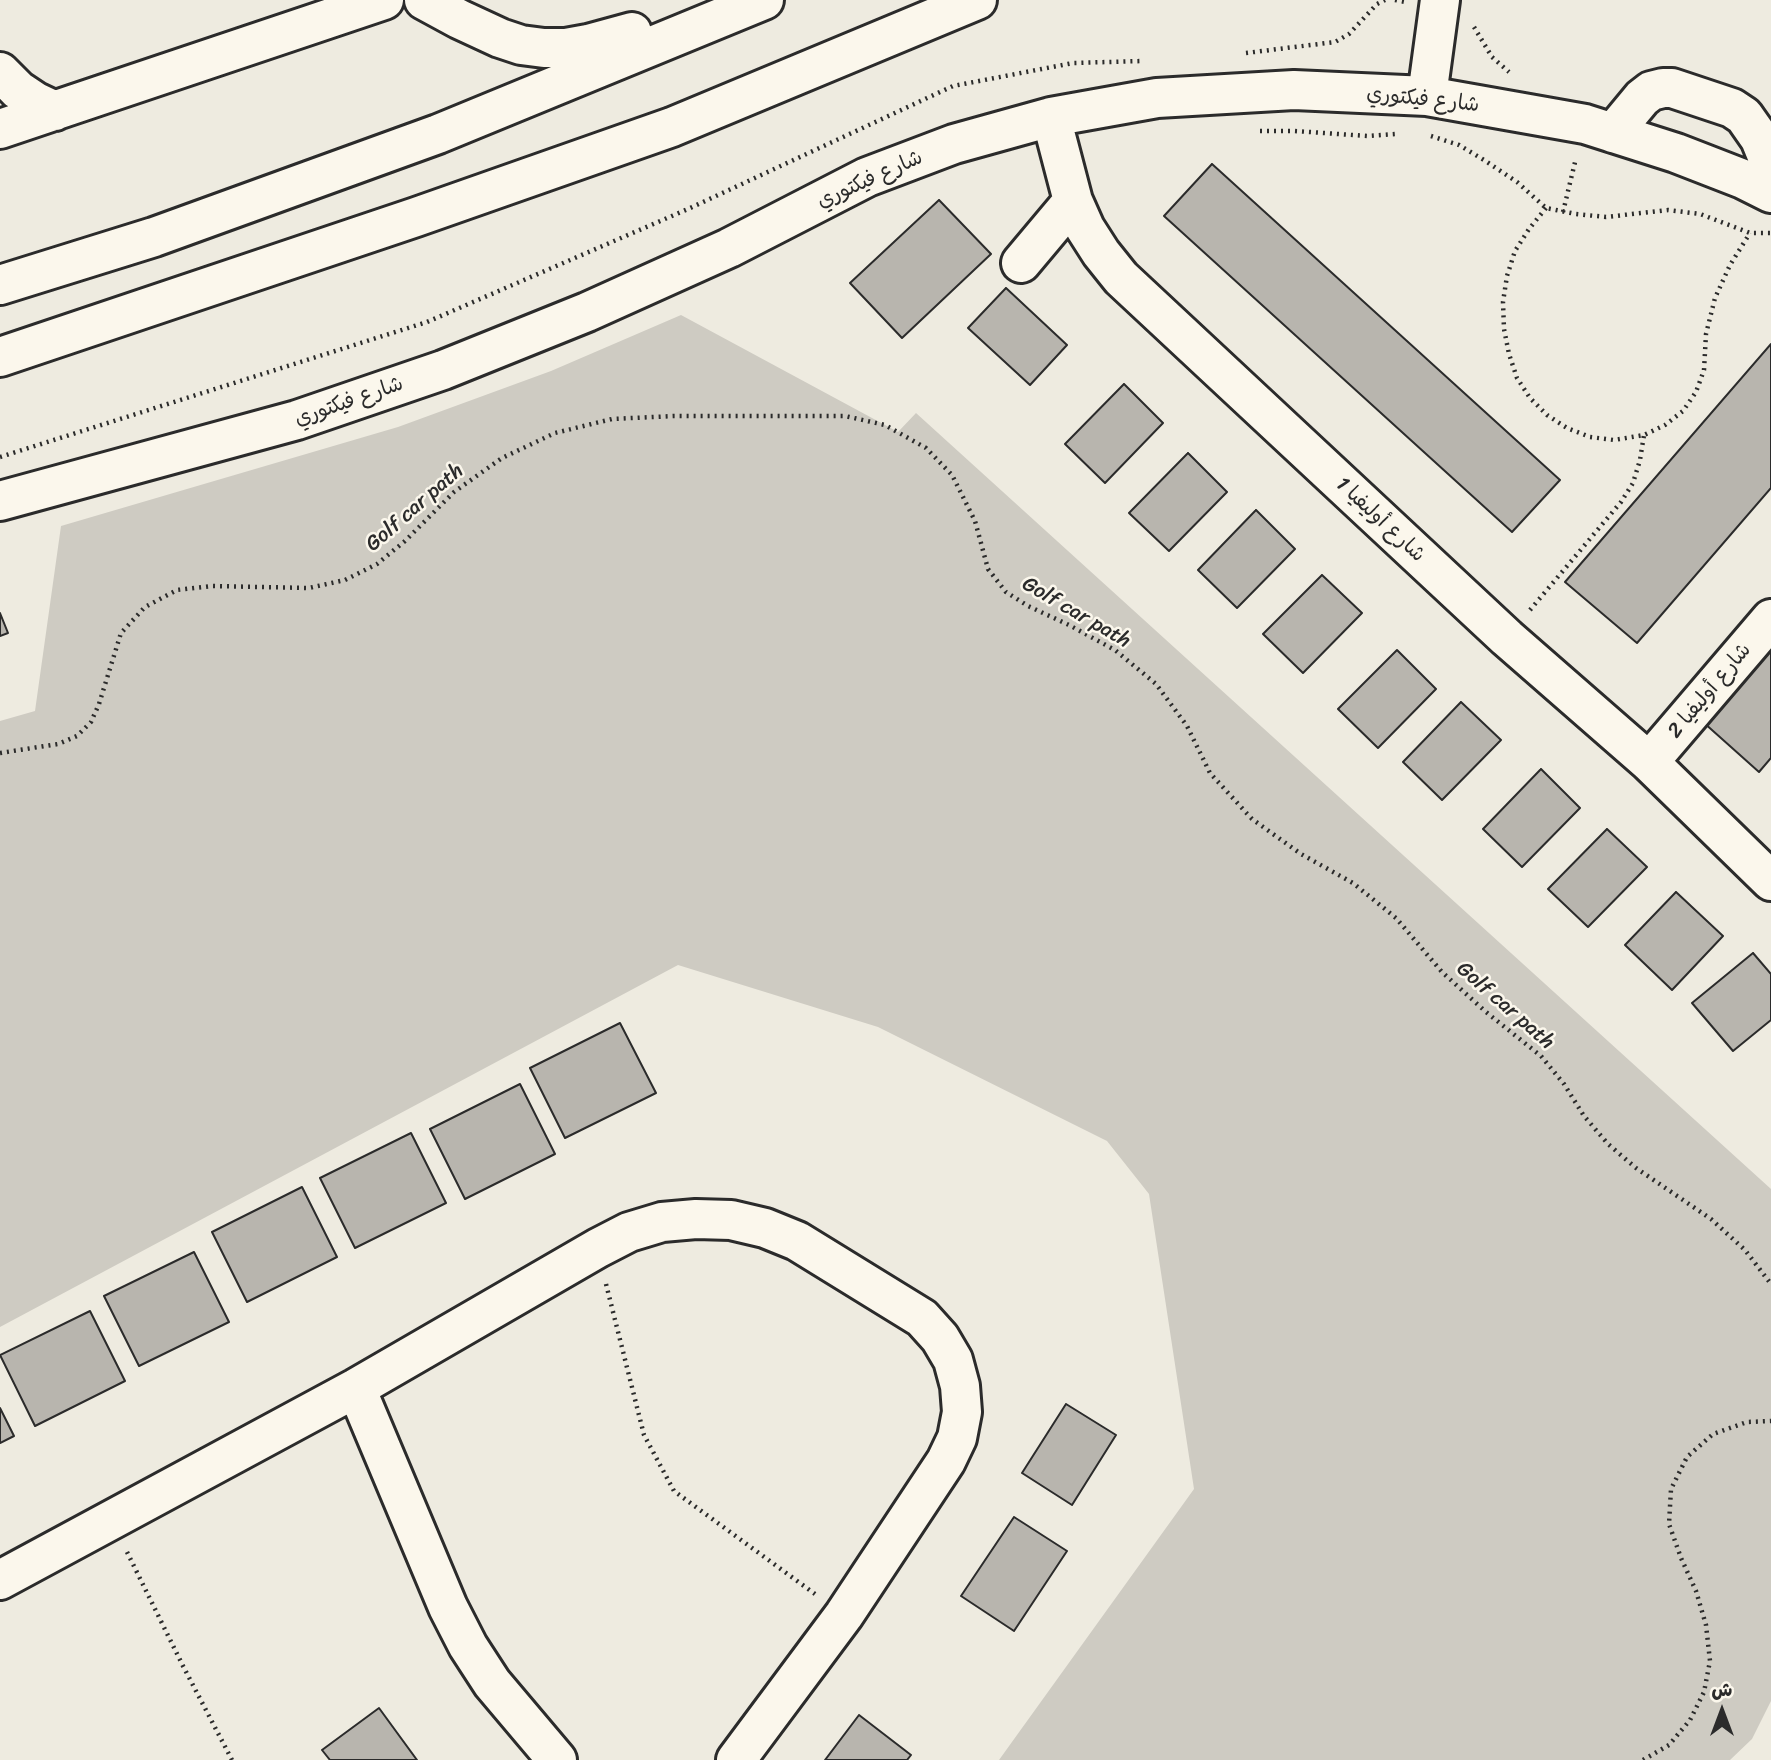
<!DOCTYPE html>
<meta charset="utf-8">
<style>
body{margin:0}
#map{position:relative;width:1771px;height:1760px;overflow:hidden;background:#eeebe0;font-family:Sriracha,"Playpen Sans Arabic",sans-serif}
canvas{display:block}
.north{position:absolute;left:1687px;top:1676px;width:70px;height:70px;-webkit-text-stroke:5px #fbf7ec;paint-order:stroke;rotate:0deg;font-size:19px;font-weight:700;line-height:28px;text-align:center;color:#2b2b2b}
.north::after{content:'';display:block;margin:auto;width:24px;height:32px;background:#2b2b2b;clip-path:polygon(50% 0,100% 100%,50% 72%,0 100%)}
</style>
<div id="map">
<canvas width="1771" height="1760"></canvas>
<div class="north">ش</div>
</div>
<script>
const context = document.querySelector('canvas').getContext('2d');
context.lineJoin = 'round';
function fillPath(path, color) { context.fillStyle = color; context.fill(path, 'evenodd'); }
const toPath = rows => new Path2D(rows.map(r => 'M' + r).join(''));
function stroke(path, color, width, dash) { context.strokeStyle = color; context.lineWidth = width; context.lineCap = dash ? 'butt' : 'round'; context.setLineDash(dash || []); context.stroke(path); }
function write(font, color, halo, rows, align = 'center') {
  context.font = font + ' Sriracha,"Playpen Sans Arabic",sans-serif'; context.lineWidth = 5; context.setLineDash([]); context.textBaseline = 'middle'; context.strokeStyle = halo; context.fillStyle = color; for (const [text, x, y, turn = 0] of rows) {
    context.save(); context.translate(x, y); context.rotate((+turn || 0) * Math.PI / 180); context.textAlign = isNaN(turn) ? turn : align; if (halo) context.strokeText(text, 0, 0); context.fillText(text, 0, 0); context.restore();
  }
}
const green = toPath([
 [681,315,898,432,916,413,1771,1189,1771,1701,1752,1739,1730,1760,999,1760,1194,1489,1149,1194,1107,1141,878,1027,678,965,0,1327,0,721,35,711,61,526,398,427,551,371]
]);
const building = toPath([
 [1212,164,1560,480,1512,532,1164,216,1212,164],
 [939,200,991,254,902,338,850,283,939,200],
 [1006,288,1067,345,1030,385,968,328,1006,288],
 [1771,344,1771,488,1637,643,1565,582,1771,344],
 [1124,384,1163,423,1105,483,1065,444,1124,384],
 [1188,453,1227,492,1169,551,1129,513,1188,453],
 [1256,510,1295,549,1237,608,1198,570,1256,510],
 [1322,575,1362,613,1303,673,1263,634,1322,575],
 [0,613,8,633,0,636,0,613],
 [1771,645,1771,758,1759,772,1703,722,1771,645],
 [1397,650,1436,689,1378,748,1338,709,1397,650],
 [1461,702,1501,740,1442,800,1403,762,1461,702],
 [1541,769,1580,808,1522,867,1483,829,1541,769],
 [1607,829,1647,867,1588,927,1548,889,1607,829],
 [1676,892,1723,936,1672,990,1625,945,1676,892],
 [1753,953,1771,974,1771,1020,1733,1051,1692,1003,1753,953],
 [620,1023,656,1093,565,1138,530,1068,620,1023],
 [520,1084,555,1154,465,1199,430,1129,520,1084],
 [411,1133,446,1203,355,1248,320,1178,411,1133],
 [302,1187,337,1257,247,1302,212,1232,302,1187],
 [194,1252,229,1322,139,1366,104,1296,194,1252],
 [90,1311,125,1381,35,1426,0,1355,90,1311],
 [1066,1404,1116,1435,1072,1505,1022,1473,1066,1404],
 [0,1408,14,1436,0,1443,0,1408],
 [1014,1517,1067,1551,1014,1631,961,1596,1014,1517],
 [379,1708,417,1760,330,1760,322,1750,379,1708],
 [859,1715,911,1755,907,1760,825,1760,859,1715]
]);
const path = toPath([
 [1395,0,1405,2],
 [1474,27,1492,57,1509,72],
 [1246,53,1335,42,1349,34,1377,4,1385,0],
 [1260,131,1295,131,1367,136,1395,134],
 [1431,136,1459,145,1484,160,1517,182,1546,208,1576,214,1606,217,1668,210,1700,214,1750,233,1771,233],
 [1546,208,1529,229,1515,251,1507,276,1503,302,1504,329,1509,354,1517,378,1530,398,1547,415,1567,428,1590,437,1614,440,1644,435,1665,425,1683,411,1696,392,1704,370,1706,334,1715,298,1730,265,1750,233],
 [1563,212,1576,158],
 [0,457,427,322,688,209,953,86,1073,63,1143,61],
 [1530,610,1621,502,1633,483,1640,460,1644,435],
 [0,753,58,744,77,736,91,722,99,704,121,633,145,607,177,590,212,586,309,588,345,580,377,564,405,541,454,492,502,458,555,433,612,419,674,416,845,416,885,425,926,448,952,475,975,521,988,569,1006,592,1028,606,1069,625,1115,650,1156,684,1187,726,1210,773,1252,819,1301,854,1353,883,1396,918,1442,972,1486,1012,1541,1056,1564,1084,1584,1116,1608,1144,1636,1168,1711,1219,1745,1250,1771,1284],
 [606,1284,644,1435,674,1491,815,1594],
 [127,1552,183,1666,232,1760],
 [1643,1760,1669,1745,1690,1720,1704,1692,1710,1661,1706,1625,1696,1591,1681,1558,1669,1524,1671,1489,1687,1457,1713,1434,1747,1422,1771,1421]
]);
const minor = toPath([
 [424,0,459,19,500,38,521,45,544,48,566,48,588,44,632,32],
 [0,72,18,90,36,102,55,111],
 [1427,96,1440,0],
 [1051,117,1073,201,1085,228,1101,253,1121,278,1507,638,1649,762,1771,881],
 [0,129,384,0],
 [1613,133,1642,98,1651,91,1663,88,1672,88,1732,108,1744,116,1760,139,1771,166],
 [1021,263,1073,201],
 [0,285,154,237,438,134,764,0],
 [0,357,416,217,672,127,977,0],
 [0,501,297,420,443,370,587,312,729,248,867,177,954,144,1051,117,1157,98,1294,90,1427,96,1585,124,1676,153,1743,179,1771,193],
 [1649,762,1771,619],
 [356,1388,448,1607,468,1646,492,1683,557,1760],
 [0,1580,356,1388,598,1248,629,1232,662,1222,696,1219,731,1220,765,1228,797,1241,922,1318,940,1338,953,1360,960,1386,962,1412,957,1438,946,1461,844,1615,736,1760]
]);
const streetNames = [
 ["شارع فيكتوري",1423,100,6],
 ["شارع فيكتوري",870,180,-24],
 ["شارع فيكتوري",349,402,-19],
 ["Golf car path",415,508,-41],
 ["شارع أوليفيا 1",1380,520,43],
 ["Golf car path",1076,613,30],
 ["شارع أوليفيا 2",1710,691,-50],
 ["Golf car path",1505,1006,41]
];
fillPath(green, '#cecbc2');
fillPath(building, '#b8b5ae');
stroke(building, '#2b2b2b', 2);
stroke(minor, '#2b2b2b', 44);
stroke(path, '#2b2b2b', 4.5, [2, 5]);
stroke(minor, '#fbf7ec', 38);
write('21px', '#2b2b2b', '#fbf7ec', streetNames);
</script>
